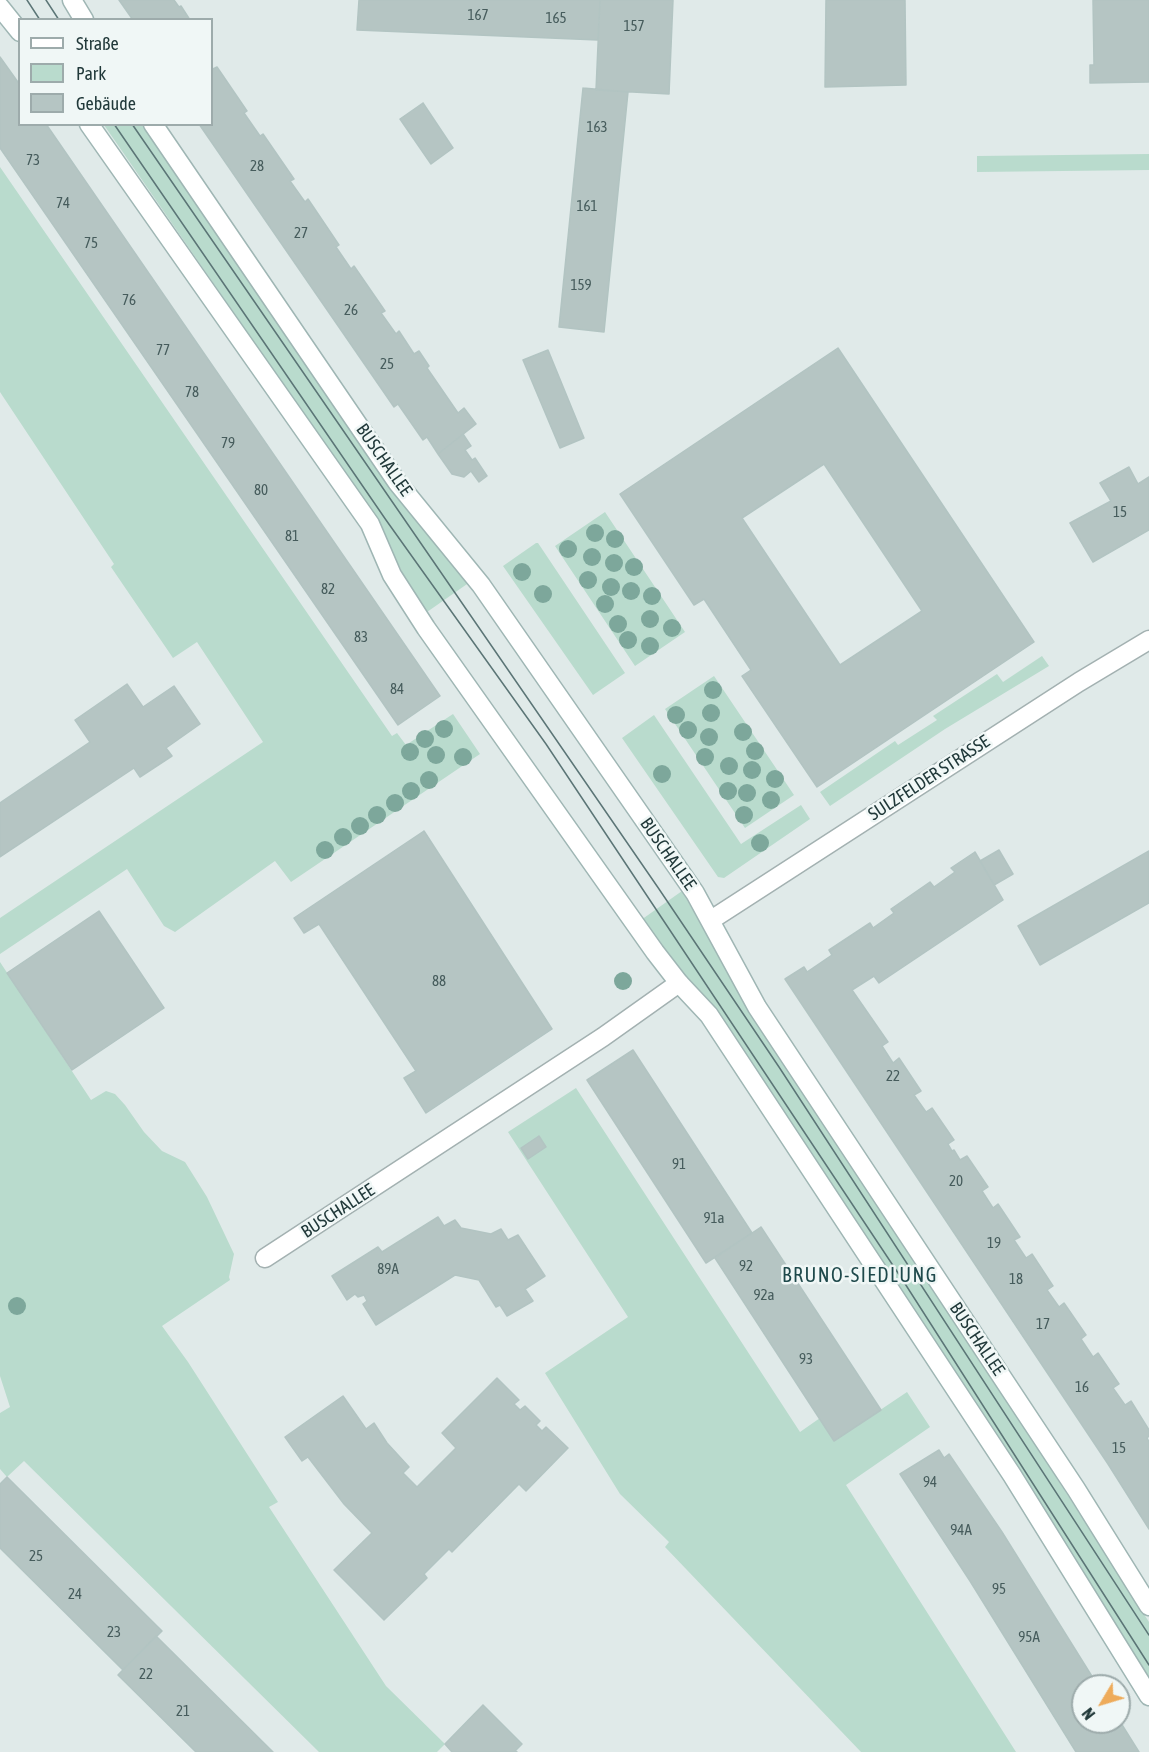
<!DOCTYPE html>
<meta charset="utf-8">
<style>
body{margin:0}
#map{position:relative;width:1149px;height:1752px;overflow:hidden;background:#e0eae9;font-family:"Asap Condensed",sans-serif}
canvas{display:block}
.legend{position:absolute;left:18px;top:18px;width:195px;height:108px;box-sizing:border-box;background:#f0f7f6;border:2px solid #9dabab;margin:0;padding:8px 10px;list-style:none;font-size:18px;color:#21393a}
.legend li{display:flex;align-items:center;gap:12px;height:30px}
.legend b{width:30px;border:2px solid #9dabab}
.north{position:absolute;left:1071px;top:1674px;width:60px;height:60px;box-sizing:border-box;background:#f0f7f6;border:2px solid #9dabab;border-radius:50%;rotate:232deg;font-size:16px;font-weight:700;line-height:24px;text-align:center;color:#21393a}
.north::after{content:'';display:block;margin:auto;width:21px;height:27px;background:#eeab5a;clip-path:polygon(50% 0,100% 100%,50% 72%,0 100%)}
</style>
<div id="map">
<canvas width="1149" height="1752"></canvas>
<ul class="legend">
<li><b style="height:8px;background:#fff"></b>Straße</li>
<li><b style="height:16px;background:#b9dbcd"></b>Park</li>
<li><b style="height:16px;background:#b5c5c3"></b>Gebäude</li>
</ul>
<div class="north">N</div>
</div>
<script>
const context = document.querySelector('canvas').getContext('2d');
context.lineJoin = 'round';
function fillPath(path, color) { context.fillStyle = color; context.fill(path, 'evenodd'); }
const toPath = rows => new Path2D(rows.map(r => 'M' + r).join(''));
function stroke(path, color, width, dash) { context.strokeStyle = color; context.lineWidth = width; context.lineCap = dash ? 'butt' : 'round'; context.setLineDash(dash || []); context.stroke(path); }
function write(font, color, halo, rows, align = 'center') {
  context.font = font + ' "Asap Condensed",sans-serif'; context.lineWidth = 5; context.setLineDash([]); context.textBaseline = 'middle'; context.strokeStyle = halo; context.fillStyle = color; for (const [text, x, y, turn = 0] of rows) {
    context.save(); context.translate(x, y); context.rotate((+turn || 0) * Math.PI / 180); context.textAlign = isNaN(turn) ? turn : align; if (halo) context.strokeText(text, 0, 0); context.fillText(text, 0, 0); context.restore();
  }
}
const green = toPath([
 [104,125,142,125,393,492,470,582,427,612,403,574,377,520],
 [1149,154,1149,170,977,172,977,156],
 [0,167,392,736,397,733,406,745,453,714,480,754,291,882,275,861,175,932,164,926,127,869,0,954,0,918,263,742,197,642,173,658,111,567,114,564,0,392],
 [605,512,685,632,635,666,555,546],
 [536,543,538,543,625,673,593,695,503,566],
 [1042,656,1049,666,945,729,830,806,820,792,895,741,898,745,937,720,933,716,997,674,1003,682],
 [714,676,794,795,745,828,665,709],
 [654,715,741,844,801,805,810,819,724,878,718,877,622,738],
 [682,891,751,1013,965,1335,1149,1622,1149,1677,993,1434,685,976,641,920],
 [0,962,91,1100,106,1091,115,1094,125,1105,144,1132,162,1151,185,1162,207,1197,234,1254,229,1277,230,1280,162,1326,188,1362,278,1502,269,1507,386,1686,445,1744,437,1752,319,1752,24,1461,7,1477,0,1469,0,1413,10,1407,0,1376],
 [576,1088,800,1432,820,1418,834,1441,907,1392,930,1427,846,1485,1016,1752,861,1752,665,1547,669,1542,620,1494,545,1373,628,1317,508,1132]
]);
const building = toPath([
 [119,0,174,0,179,7,181,6,190,20,133,20,119,0],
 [359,0,600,0,598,40,357,30,359,0],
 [600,0,673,0,669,94,596,90,600,0],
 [826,0,905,0,906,85,825,87,826,0],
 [1093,0,1149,0,1149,82,1090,83,1090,65,1094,65,1093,0],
 [0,57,20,85,20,124,46,124,440,696,398,725,0,148,0,57],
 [212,67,213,69,217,67,247,111,244,113,260,136,263,134,294,179,290,181,305,202,308,199,339,245,336,247,351,269,354,266,385,311,381,313,396,334,399,331,414,354,419,351,429,366,427,368,458,413,464,408,476,424,438,454,427,437,423,440,398,404,394,407,199,124,212,124,212,67],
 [583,88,628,92,604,332,559,327,583,88],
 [423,103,453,148,431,164,400,119,423,103],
 [838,348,1034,642,817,787,742,676,751,670,704,599,694,605,620,494,838,348],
 [824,464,922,611,840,665,742,518,824,464],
 [548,350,584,438,560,448,523,360,548,350],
 [463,434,471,446,465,450,472,460,475,458,487,476,479,482,471,471,464,477,452,474,438,454,463,434],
 [1129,467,1138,484,1149,477,1149,530,1093,562,1070,523,1111,501,1100,483,1129,467],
 [127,684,143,707,174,686,200,724,166,748,172,756,140,777,134,768,0,857,0,803,90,742,75,720,127,684],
 [424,831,552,1029,426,1113,404,1078,416,1071,319,924,304,933,294,918,424,831],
 [999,850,1013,874,994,885,980,861,999,850],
 [1149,851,1149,903,1040,965,1018,926,1149,851],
 [975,852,1003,900,879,983,874,976,852,990,888,1042,882,1046,893,1063,899,1058,921,1091,914,1095,926,1112,932,1108,954,1140,948,1144,952,1151,954,1150,960,1160,967,1156,988,1187,982,1191,993,1208,998,1204,1020,1237,1014,1240,1026,1258,1032,1254,1053,1286,1047,1290,1059,1307,1064,1303,1086,1335,1081,1339,1093,1357,1098,1353,1119,1384,1113,1388,1125,1405,1131,1401,1149,1430,1149,1436,1147,1438,1149,1442,1149,1529,1108,1464,785,979,804,967,807,972,832,955,829,950,870,923,873,928,894,913,891,909,930,882,934,887,955,872,951,868,975,852],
 [99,911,164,1008,72,1070,7,973,99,911],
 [633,1050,752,1233,706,1263,587,1080,633,1050],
 [539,1136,546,1147,528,1159,521,1148,539,1136],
 [438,1217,444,1226,455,1220,461,1228,491,1234,501,1229,508,1240,518,1235,545,1276,525,1289,533,1301,507,1316,500,1305,496,1307,479,1280,455,1275,376,1325,363,1304,367,1301,364,1295,358,1297,355,1294,347,1300,332,1276,378,1247,382,1252,438,1217],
 [761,1227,881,1410,834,1441,715,1258,761,1227],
 [497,1378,519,1400,514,1404,520,1410,525,1406,540,1421,536,1425,542,1431,546,1427,568,1448,526,1491,519,1484,452,1552,449,1549,424,1574,427,1578,384,1620,334,1570,372,1533,344,1504,308,1457,302,1461,285,1437,343,1396,366,1429,374,1423,387,1443,409,1467,403,1473,417,1487,456,1448,442,1433,497,1378],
 [939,1450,944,1458,949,1454,1002,1532,1098,1686,1083,1686,1083,1722,1119,1722,1119,1720,1139,1752,1076,1752,970,1581,900,1474,939,1450],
 [7,1477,162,1631,123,1670,0,1548,0,1484,7,1477],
 [156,1636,273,1752,196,1752,118,1675,156,1636],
 [483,1705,522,1744,515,1751,517,1752,452,1752,445,1744,483,1705]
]);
const minor = toPath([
 [711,920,1079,682,1149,640],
 [265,1258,603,1037,679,983]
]);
const secondary = toPath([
 [72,0,84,20],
 [0,7,20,32],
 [89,124,370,524,392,575,426,628,655,952,679,983,709,1015,1012,1475,1149,1696],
 [153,124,397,482,481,585,695,893,757,1007,1076,1489,1149,1606]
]);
const tram = toPath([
 [27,0,40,20],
 [46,0,59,20],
 [114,124,386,520,546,744,902,1279,1149,1665],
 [132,124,659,889,779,1067,1149,1635]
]);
const trees = [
 [595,533],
 [615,539],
 [568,549],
 [592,557],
 [614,563],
 [634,567],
 [522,572],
 [588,580],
 [611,587],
 [631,591],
 [543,594],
 [652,596],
 [605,604],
 [650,619],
 [618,624],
 [672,628],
 [628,640],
 [650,646],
 [713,690],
 [711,713],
 [676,715],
 [444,729],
 [688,730],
 [743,732],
 [709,737],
 [425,739],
 [755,751],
 [410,752],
 [436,755],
 [463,757],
 [705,757],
 [729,766],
 [752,770],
 [662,774],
 [775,779],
 [429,780],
 [411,791],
 [728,791],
 [747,793],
 [771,800],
 [395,803],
 [377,815],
 [744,815],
 [360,826],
 [343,837],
 [760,843],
 [325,850],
 [623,981],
 [17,1306]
];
const numberNames = [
 ["167",478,15],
 ["165",556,18],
 ["157",634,26],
 ["163",597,127],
 ["73",33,160],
 ["28",257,166],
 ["74",63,203],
 ["161",587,206],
 ["27",301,233],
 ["75",91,243],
 ["159",581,285],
 ["76",129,300],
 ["26",351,310],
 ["77",163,350],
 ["25",387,364],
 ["78",192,392],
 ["79",228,443],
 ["80",261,490],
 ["15",1120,512],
 ["81",292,536],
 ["82",328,589],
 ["83",361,637],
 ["84",397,689],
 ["88",439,981],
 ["22",893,1076],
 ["91",679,1164],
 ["20",956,1181],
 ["91a",714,1218],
 ["19",994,1243],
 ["92",746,1266],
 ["89A",388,1269],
 ["18",1016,1279],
 ["92a",764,1295],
 ["17",1043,1324],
 ["93",806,1359],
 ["16",1082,1387],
 ["15",1119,1448],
 ["94",930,1482],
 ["94A",961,1530],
 ["25",36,1556],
 ["95",999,1589],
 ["24",75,1594],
 ["23",114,1632],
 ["95A",1029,1637],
 ["22",146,1674],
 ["21",183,1711]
];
const streetNames = [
 ["BUSCHALLEE",384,460,55],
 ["SULZFELDER STRASSE",929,778,-33],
 ["BUSCHALLEE",668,854,55],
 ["BUSCHALLEE",338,1211,-33],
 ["BUSCHALLEE",977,1339,56]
];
const neighbourhoodNames = [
 ["BRUNO-SIEDLUNG",860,1276]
];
fillPath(green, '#b9dbcd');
fillPath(building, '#b5c5c3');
stroke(building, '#b2c4c2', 1.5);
stroke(minor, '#a3b1b1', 21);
stroke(secondary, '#9fb6b4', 21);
stroke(minor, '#fff', 18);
stroke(secondary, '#fff', 18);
stroke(tram, '#5b7576', 1.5);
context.fillStyle = '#7da79b';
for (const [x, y] of trees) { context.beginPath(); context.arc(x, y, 9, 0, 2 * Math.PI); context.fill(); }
write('15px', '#465c5c', null, numberNames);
write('18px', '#21393a', '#f0f7f6', streetNames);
context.letterSpacing = '1.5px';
write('20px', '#1e494b', '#f0f7f6', neighbourhoodNames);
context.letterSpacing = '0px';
</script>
